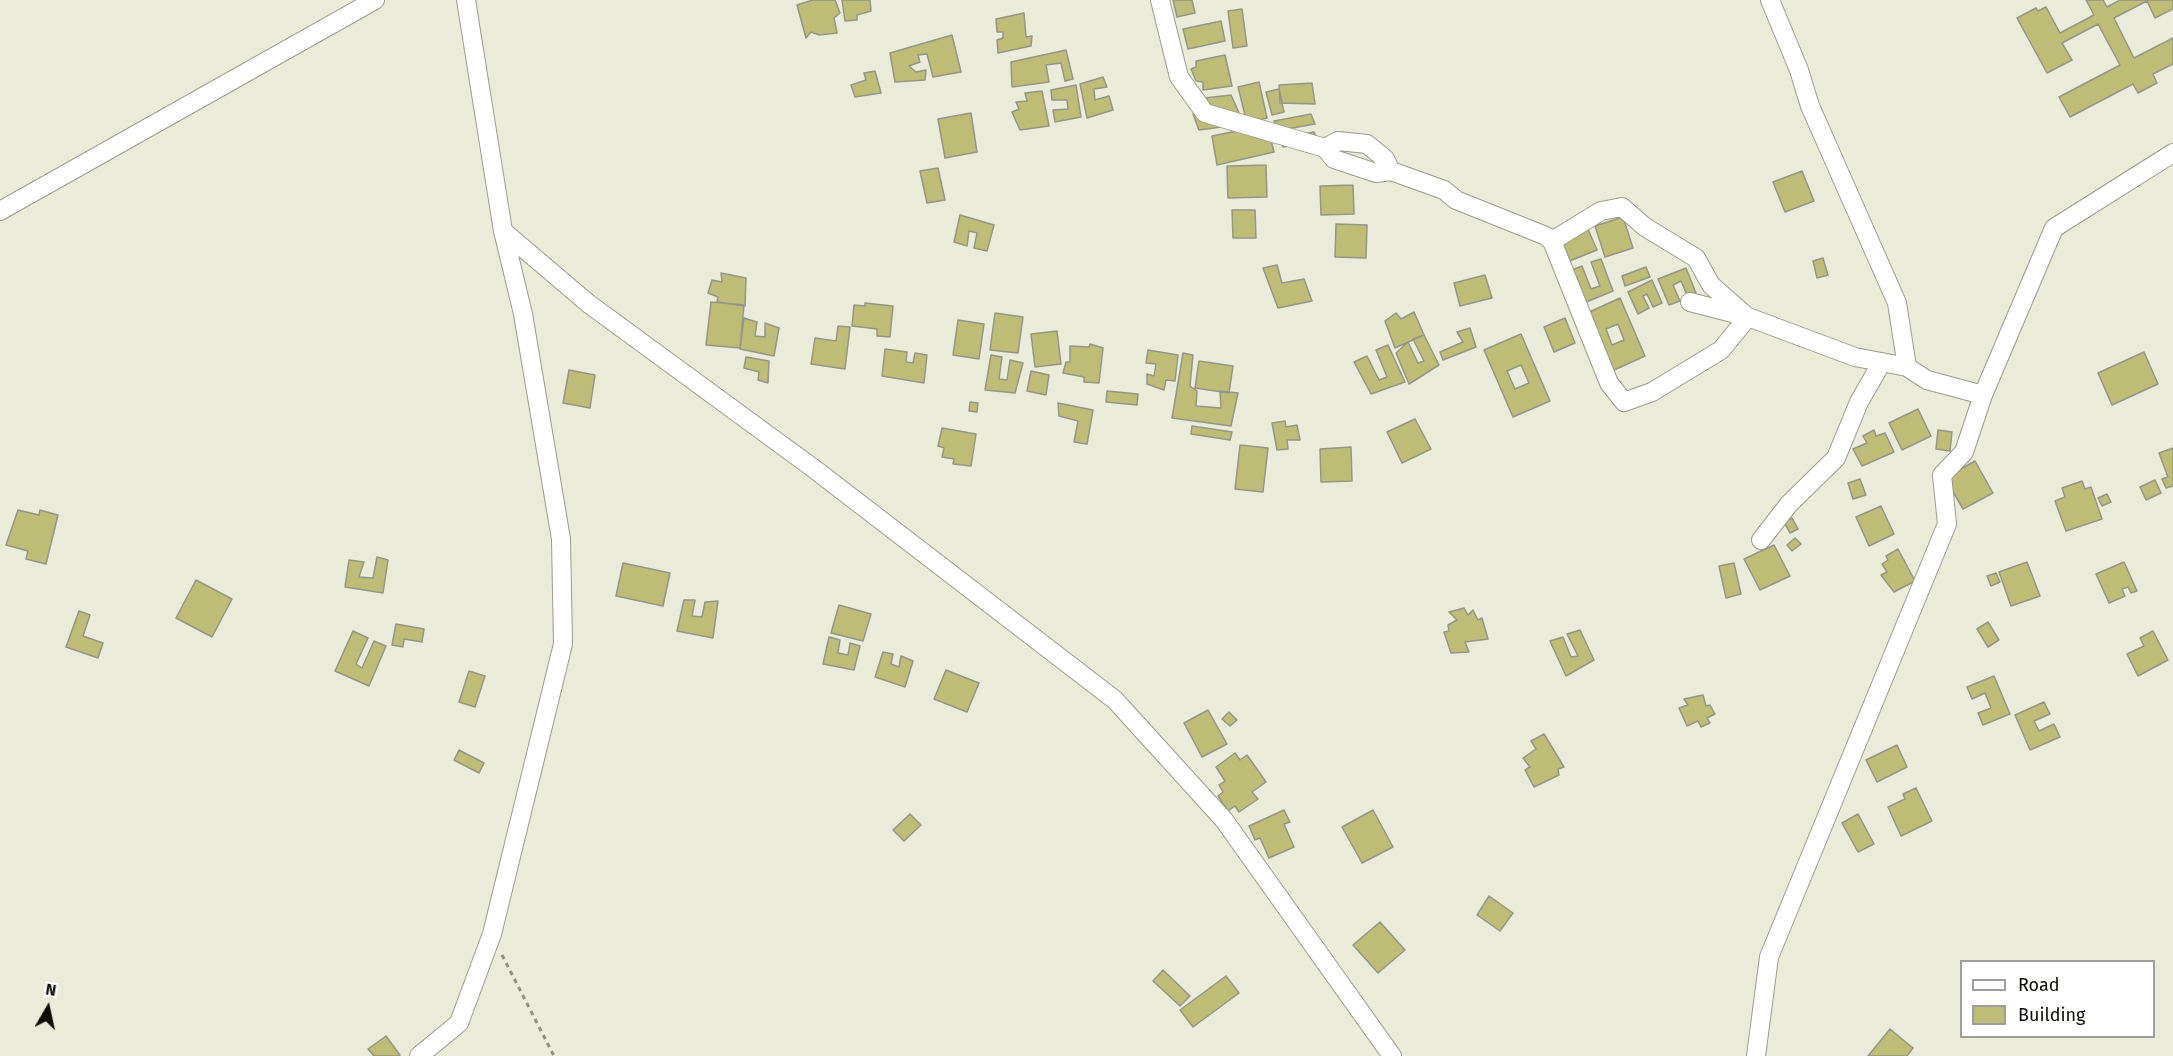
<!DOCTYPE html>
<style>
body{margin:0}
#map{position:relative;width:2173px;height:1056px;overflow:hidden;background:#ebebd9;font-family:"Fira Sans",sans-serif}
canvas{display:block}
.legend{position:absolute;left:1960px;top:960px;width:195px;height:78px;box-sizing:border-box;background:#fff;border:2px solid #9e9e9c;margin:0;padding:8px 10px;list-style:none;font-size:18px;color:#0d0d07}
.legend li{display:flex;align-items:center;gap:12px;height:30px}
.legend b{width:30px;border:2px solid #9e9e9c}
.north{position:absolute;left:18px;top:978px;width:60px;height:60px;-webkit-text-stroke:4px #fff;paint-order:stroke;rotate:9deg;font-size:16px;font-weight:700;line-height:24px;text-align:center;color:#0d0d07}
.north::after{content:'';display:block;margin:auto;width:21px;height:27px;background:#0d0d07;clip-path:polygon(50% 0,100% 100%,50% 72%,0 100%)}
</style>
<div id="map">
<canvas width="2173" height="1056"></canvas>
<ul class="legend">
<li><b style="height:8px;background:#fff"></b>Road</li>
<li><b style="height:16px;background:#bdbd77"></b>Building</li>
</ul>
<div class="north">N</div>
</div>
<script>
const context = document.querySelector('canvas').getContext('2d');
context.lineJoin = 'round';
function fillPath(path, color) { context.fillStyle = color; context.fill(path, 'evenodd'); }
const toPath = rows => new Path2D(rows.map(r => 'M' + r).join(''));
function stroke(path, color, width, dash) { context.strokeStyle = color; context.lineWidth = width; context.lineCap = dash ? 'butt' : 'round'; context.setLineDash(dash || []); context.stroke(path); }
const building = toPath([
 [813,0,835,0,840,13,834,18,837,33,819,35,811,32,806,38,797,5,813,0],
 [842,0,870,0,871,11,857,15,857,20,845,21,842,0],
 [1173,0,1192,0,1195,13,1177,17,1173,0],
 [2086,0,2103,0,2107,7,2120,0,2173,0,2173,9,2155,18,2147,1,2114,18,2134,58,2173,38,2173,64,2153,74,2157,83,2138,93,2133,84,2070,117,2059,97,2120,65,2098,24,2062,43,2072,60,2047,73,2017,18,2036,8,2038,11,2046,7,2060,33,2094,15,2086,0],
 [1242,9,1247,46,1233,48,1228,11,1242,9],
 [1024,13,1026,37,1032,36,1031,46,998,53,997,40,1003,38,1003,32,997,32,996,19,1024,13],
 [1221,21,1225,41,1188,49,1183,29,1221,21],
 [952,35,961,72,933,77,927,54,918,55,920,62,909,66,916,72,926,70,925,80,895,82,890,53,952,35],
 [1066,50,1073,79,1065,81,1061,63,1046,65,1049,82,1012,87,1011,62,1066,50],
 [1225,55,1232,86,1203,90,1203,82,1196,81,1191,69,1196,67,1196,61,1225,55],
 [875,71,881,93,855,97,851,85,866,80,864,73,875,71],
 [1103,77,1107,87,1094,89,1095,100,1109,96,1113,110,1087,118,1080,84,1103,77],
 [1259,82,1267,118,1247,123,1238,87,1259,82],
 [1312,83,1315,104,1280,103,1279,85,1312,83],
 [1076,85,1081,117,1055,122,1053,110,1068,109,1067,100,1052,100,1051,90,1076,85],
 [1279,89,1284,112,1272,115,1266,92,1279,89],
 [1042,91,1049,126,1020,130,1012,112,1019,109,1016,102,1027,101,1025,93,1042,91],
 [1231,95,1244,124,1199,130,1193,114,1200,115,1204,98,1231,95],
 [971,113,977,152,945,158,938,119,971,113],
 [1311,114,1315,124,1287,129,1287,137,1314,132,1318,141,1283,147,1274,121,1311,114],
 [1267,125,1274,152,1217,165,1212,136,1267,125],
 [1266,165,1267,197,1228,198,1227,166,1266,165],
 [938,168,945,200,927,203,920,171,938,168],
 [1802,171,1814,201,1785,212,1773,182,1802,171],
 [1353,185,1354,214,1321,215,1320,186,1353,185],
 [1232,210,1255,210,1256,238,1233,238,1232,210],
 [960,215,994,225,987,251,974,248,977,233,969,231,967,246,954,242,960,215],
 [1623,217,1633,248,1605,257,1595,226,1623,217],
 [1336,224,1367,225,1366,258,1335,257,1336,224],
 [1588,229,1597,250,1567,262,1559,241,1588,229],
 [1823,258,1828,275,1817,278,1813,261,1823,258],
 [1601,259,1613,291,1584,303,1572,270,1582,266,1591,289,1600,286,1591,262,1601,259],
 [1277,265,1282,283,1304,279,1312,301,1278,308,1263,268,1277,265],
 [1646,267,1650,277,1625,286,1622,276,1646,267],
 [1686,268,1696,293,1688,297,1681,281,1673,285,1680,301,1669,305,1658,279,1686,268],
 [721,273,746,278,745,306,717,302,718,297,708,293,712,280,722,282,721,273],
 [1485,275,1492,298,1460,306,1454,283,1485,275],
 [1652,280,1662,303,1653,307,1647,294,1643,296,1649,308,1638,314,1628,292,1652,280],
 [1620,298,1645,356,1612,371,1587,313,1620,298],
 [1618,324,1624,340,1612,345,1606,329,1618,324],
 [711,302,744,305,740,348,706,345,711,302],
 [865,303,893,306,890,337,877,336,877,329,852,326,854,305,865,306,865,303],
 [1414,312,1424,335,1395,348,1385,321,1396,313,1401,319,1414,312],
 [995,313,1023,317,1018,353,990,350,995,313],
 [744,318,757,322,755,336,765,337,765,323,779,328,774,356,740,349,744,318],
 [1565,318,1575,343,1554,352,1544,327,1565,318],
 [958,320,984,324,979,359,953,355,958,320],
 [838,326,850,327,845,369,811,364,815,338,836,341,838,326],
 [1470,328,1476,347,1443,360,1440,352,1463,342,1457,332,1470,328],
 [1057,331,1061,364,1035,367,1031,334,1057,331],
 [1521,334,1550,401,1513,417,1484,350,1521,334],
 [1521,365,1529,383,1515,389,1507,371,1521,365],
 [1424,335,1439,365,1409,384,1396,353,1408,342,1418,363,1424,361,1413,339,1424,335],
 [1090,344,1103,348,1099,383,1084,382,1084,377,1063,373,1066,362,1070,362,1070,346,1089,347,1090,344],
 [1388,345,1405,382,1371,394,1354,362,1367,356,1379,380,1387,377,1376,350,1388,345],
 [885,349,907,352,906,362,913,363,915,353,927,355,924,383,882,376,885,349],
 [1148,350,1178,355,1175,381,1166,380,1164,390,1147,384,1147,374,1154,376,1156,364,1146,363,1148,350],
 [2144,352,2158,384,2112,405,2098,373,2144,352],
 [1183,353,1193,355,1190,386,1197,391,1196,406,1221,408,1220,391,1238,393,1231,426,1172,418,1183,353],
 [991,355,1002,357,999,379,1007,380,1010,360,1023,363,1015,393,985,390,991,355],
 [746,357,769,361,768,383,758,380,759,372,744,368,746,357],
 [1199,361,1233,366,1229,393,1195,388,1199,361],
 [569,370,595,375,590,408,563,403,569,370],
 [1031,371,1049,375,1046,395,1027,391,1031,371],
 [1107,391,1138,394,1137,405,1106,402,1107,391],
 [970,402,978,403,977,412,969,411,970,402],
 [1058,403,1093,410,1087,444,1074,442,1078,421,1059,416,1058,403],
 [1918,409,1931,436,1902,450,1889,423,1918,409],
 [1415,419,1431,449,1402,463,1387,432,1415,419],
 [1285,421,1286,427,1297,425,1300,440,1287,440,1288,449,1277,450,1272,423,1285,421],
 [1192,426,1232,432,1230,440,1191,434,1192,426],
 [942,428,976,434,971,466,953,464,954,459,942,457,944,448,938,446,942,428],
 [1874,430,1876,436,1885,433,1894,452,1862,466,1853,449,1867,443,1863,436,1874,430],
 [1938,430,1952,432,1950,451,1936,449,1938,430],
 [1240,445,1268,448,1263,492,1235,489,1240,445],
 [1351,447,1352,481,1321,482,1320,449,1351,447],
 [2173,448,2173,486,2166,488,2162,479,2168,477,2159,453,2173,448],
 [1975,461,1993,493,1963,509,1945,478,1975,461],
 [1860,479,1866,495,1853,499,1848,483,1860,479],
 [2155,480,2161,493,2146,500,2140,487,2155,480],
 [2082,481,2085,489,2091,487,2102,519,2066,531,2055,501,2065,497,2062,488,2082,481],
 [2107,494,2111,502,2102,506,2098,498,2107,494],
 [1881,506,1894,534,1869,546,1856,517,1881,506],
 [18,510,39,515,40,510,58,515,46,564,26,559,28,551,6,545,18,510],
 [1792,518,1798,529,1790,533,1784,522,1792,518],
 [1795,538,1801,544,1792,551,1787,545,1795,538],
 [1774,545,1790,576,1760,590,1744,559,1774,545],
 [1898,549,1915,581,1894,592,1881,575,1887,572,1882,564,1888,560,1886,556,1898,549],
 [377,557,388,560,383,593,345,587,349,560,364,562,359,577,373,578,377,557],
 [2027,562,2040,596,2011,606,1999,572,2027,562],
 [2124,562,2137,591,2131,593,2128,587,2122,589,2125,596,2109,603,2096,574,2124,562],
 [623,563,670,573,663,606,616,596,623,563],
 [1734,563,1741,594,1726,598,1719,566,1734,563],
 [1996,573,2000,582,1991,586,1987,576,1996,573],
 [196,580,232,599,212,637,176,618,196,580],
 [684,600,695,600,692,616,702,617,705,602,718,601,713,638,677,631,684,600],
 [839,605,871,614,863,641,831,633,839,605],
 [1464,608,1468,615,1473,610,1478,620,1482,618,1488,639,1465,642,1469,652,1451,653,1444,632,1449,631,1448,625,1457,620,1449,612,1464,608],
 [79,611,90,615,83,636,103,643,98,658,66,647,79,611],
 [1988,622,1999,640,1988,647,1977,629,1988,622],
 [396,624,424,629,422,642,404,639,403,647,392,645,396,624],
 [1580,630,1594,660,1566,676,1550,641,1563,637,1571,657,1578,656,1567,634,1580,630],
 [353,631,368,638,356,664,362,668,374,641,386,646,369,686,335,671,353,631],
 [2153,631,2168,660,2138,676,2127,654,2144,646,2140,638,2153,631],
 [829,637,840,640,838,653,848,655,850,643,860,646,854,670,823,664,829,637],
 [883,652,893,654,891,664,899,667,901,656,913,661,905,687,875,677,883,652],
 [946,670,979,683,967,712,934,699,946,670],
 [469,671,485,676,475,707,459,702,469,671],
 [1994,676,2010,714,1983,725,1978,713,1991,708,1985,693,1972,699,1967,687,1994,676],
 [1703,695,1706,706,1710,705,1715,714,1707,718,1710,723,1701,727,1698,721,1687,726,1679,708,1688,705,1684,699,1703,695],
 [2044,702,2050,714,2034,721,2039,731,2054,724,2060,737,2030,750,2015,715,2044,702],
 [1208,710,1227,744,1202,757,1184,723,1208,710],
 [1229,712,1237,720,1230,726,1222,719,1229,712],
 [1544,734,1564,767,1558,769,1559,775,1534,787,1525,770,1530,767,1523,758,1536,749,1531,741,1544,734],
 [1897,745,1907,767,1877,782,1866,760,1897,745],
 [459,750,484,763,479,773,454,760,459,750],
 [1235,753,1240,760,1247,755,1266,782,1252,792,1258,799,1239,812,1235,806,1228,811,1218,796,1223,792,1219,785,1225,781,1216,767,1235,753],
 [1916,788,1932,821,1901,836,1888,807,1905,799,1903,794,1916,788],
 [1284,810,1290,822,1284,824,1294,847,1269,858,1260,838,1255,840,1249,826,1284,810],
 [1373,810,1393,847,1362,863,1342,827,1373,810],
 [910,814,921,825,904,841,893,830,910,814],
 [1858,814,1874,844,1858,852,1842,823,1858,814],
 [1489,896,1513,913,1500,931,1477,915,1489,896],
 [1380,922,1405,950,1378,973,1353,945,1380,922],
 [1163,970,1190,996,1180,1006,1153,981,1163,970],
 [1226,976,1239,993,1193,1027,1180,1010,1226,976],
 [1890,1029,1913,1048,1907,1056,1868,1056,1890,1029],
 [386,1036,400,1055,398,1056,374,1056,368,1049,386,1036]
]);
const path = toPath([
 [502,955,554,1056]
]);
const minor = toPath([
 [1160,0,1179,77,1205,113,1325,148,1334,159,1376,173,1391,171,1444,190,1456,200,1546,236,1552,241,1609,383,1624,402,1652,392,1721,350,1748,317],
 [1770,0,1799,70,1810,106,1897,303,1907,367],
 [1325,148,1338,141,1367,144,1385,159,1391,171],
 [0,211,375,0],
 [503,231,589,304,813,468,1115,700,1224,820,1392,1056],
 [1552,241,1601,211,1622,207,1645,227,1696,258,1711,285,1744,314],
 [1690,302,1748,317,1855,357,1907,367,1927,380,1983,395],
 [1761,540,1789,504,1836,458,1859,402,1882,362],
 [419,1056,459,1023,492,934,563,644,561,539,523,314,503,231,466,0],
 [1756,1056,1769,957,1947,524,1942,475,1964,452,1983,395,2054,228,2173,153]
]);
fillPath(building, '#bdbd77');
stroke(building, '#959685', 1.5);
stroke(minor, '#9b9c8b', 20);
stroke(path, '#919184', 3, [4.5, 4.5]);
stroke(minor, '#fff', 18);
</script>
